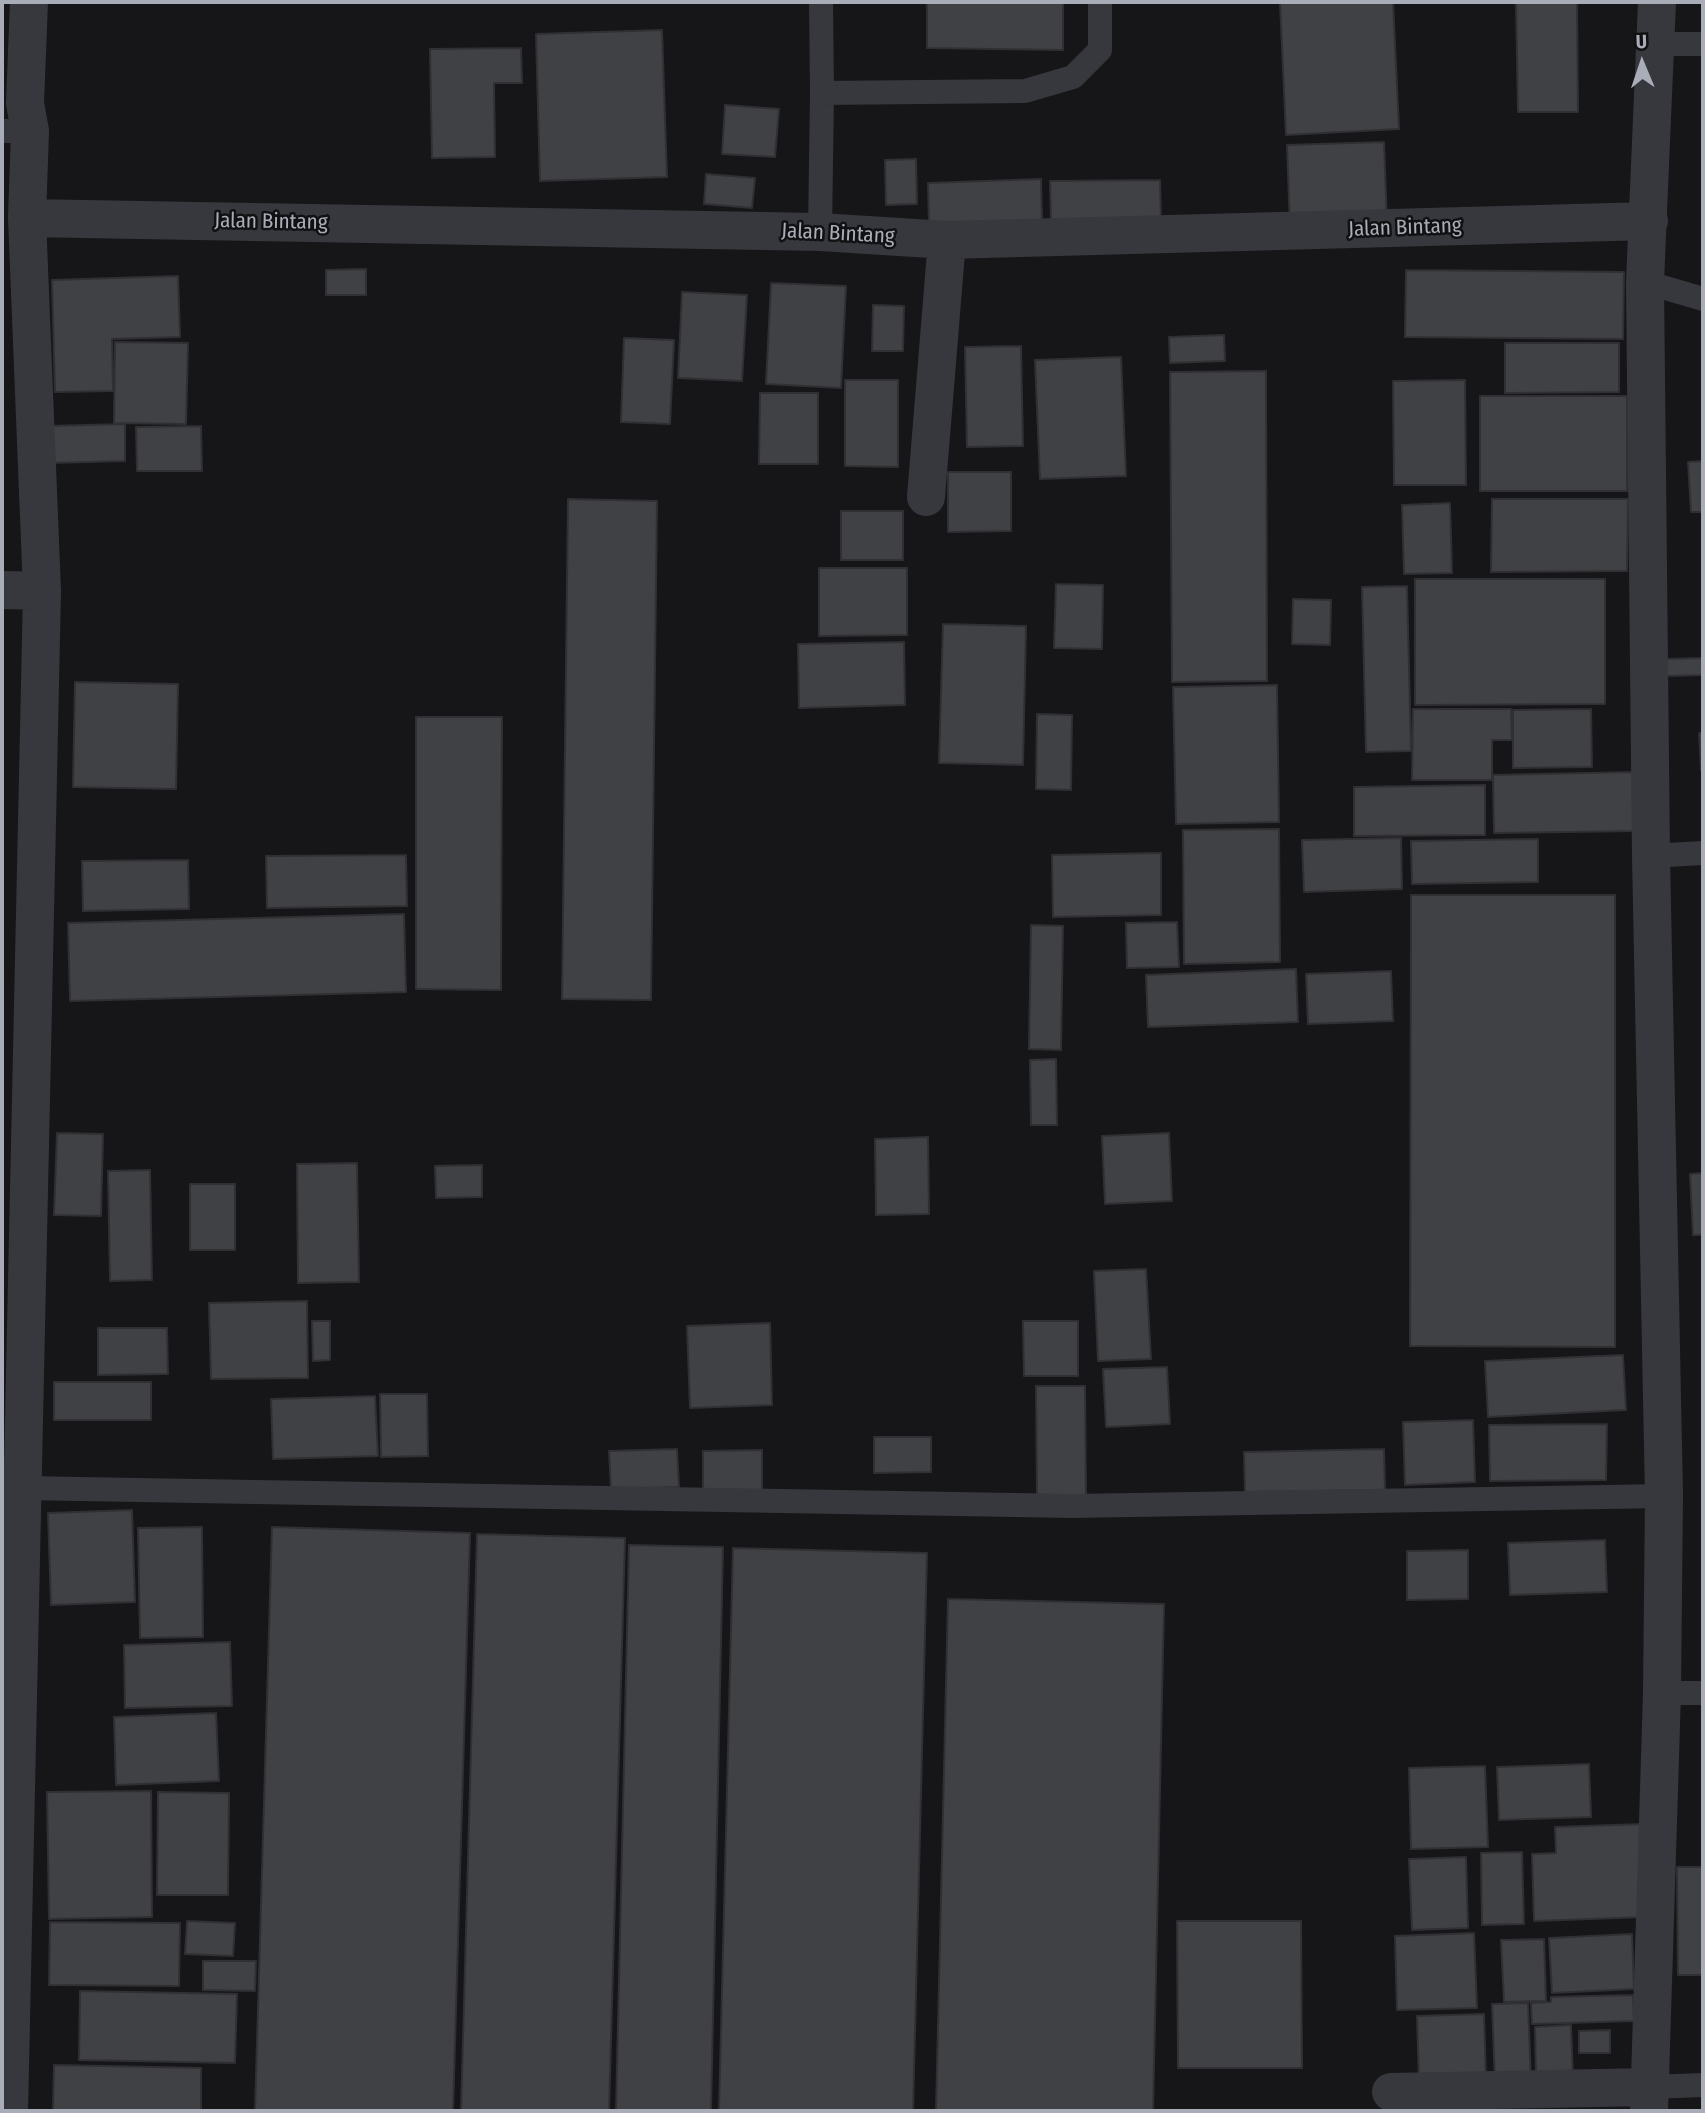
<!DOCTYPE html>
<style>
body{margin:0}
#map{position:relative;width:1705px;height:2113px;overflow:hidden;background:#161618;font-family:"Fira Sans Condensed",sans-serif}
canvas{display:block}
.frame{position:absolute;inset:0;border:4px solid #a8adb8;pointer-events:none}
.north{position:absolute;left:1607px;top:28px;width:70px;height:70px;-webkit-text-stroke:5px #111113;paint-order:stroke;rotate:358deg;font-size:19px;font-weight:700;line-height:28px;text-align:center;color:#a8adb8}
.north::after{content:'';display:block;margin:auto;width:24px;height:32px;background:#a8adb8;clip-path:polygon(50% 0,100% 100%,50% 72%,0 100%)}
</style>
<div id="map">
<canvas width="1705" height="2113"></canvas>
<div class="frame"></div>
<div class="north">U</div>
</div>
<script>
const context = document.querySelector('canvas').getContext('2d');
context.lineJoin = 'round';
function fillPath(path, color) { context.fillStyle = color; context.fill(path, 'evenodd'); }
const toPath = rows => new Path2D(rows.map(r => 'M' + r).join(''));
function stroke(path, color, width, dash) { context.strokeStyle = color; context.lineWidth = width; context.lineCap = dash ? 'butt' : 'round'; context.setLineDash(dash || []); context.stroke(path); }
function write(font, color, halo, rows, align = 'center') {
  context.font = font + ' "Fira Sans Condensed",sans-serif'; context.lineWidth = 5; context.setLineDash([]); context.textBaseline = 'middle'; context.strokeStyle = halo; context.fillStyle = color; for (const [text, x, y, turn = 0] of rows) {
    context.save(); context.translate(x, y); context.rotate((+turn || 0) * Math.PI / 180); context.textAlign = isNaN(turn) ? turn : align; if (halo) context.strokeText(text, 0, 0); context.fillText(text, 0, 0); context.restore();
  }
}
const building = toPath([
 [927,2,1063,2,1063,50,927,48,927,2],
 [1280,2,1393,2,1399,129,1286,135,1280,2],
 [1516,2,1577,2,1578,112,1518,112,1516,2],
 [662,30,667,177,540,181,536,34,662,30],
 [521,48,522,83,494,83,495,157,432,158,430,49,521,48],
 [725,105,779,109,775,157,722,154,725,105],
 [1384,142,1387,224,1290,228,1287,145,1384,142],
 [916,159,917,204,886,205,885,160,916,159],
 [706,174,755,178,752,208,704,204,706,174],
 [1041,179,1042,221,929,225,928,183,1041,179],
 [1160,180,1161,221,1051,223,1050,181,1160,180],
 [366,269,366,295,326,295,326,270,366,269],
 [1406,270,1624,272,1623,339,1405,337,1406,270],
 [178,276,180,337,112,339,113,391,55,392,52,280,178,276],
 [771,283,846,286,841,388,766,384,771,283],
 [682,292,747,295,742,381,678,378,682,292],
 [873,305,904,306,903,351,872,351,873,305],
 [1224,335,1225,361,1170,363,1169,337,1224,335],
 [624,338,674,340,670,424,621,422,624,338],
 [115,342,188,343,186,424,114,423,115,342],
 [1505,343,1619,343,1619,392,1505,393,1505,343],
 [1021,346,1023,446,967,447,965,347,1021,346],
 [1121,357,1126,476,1040,479,1035,360,1121,357],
 [1266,371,1267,681,1172,682,1170,372,1266,371],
 [845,380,898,380,898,467,845,466,845,380],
 [1465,380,1466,485,1394,485,1393,381,1465,380],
 [760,393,818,393,818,464,759,464,760,393],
 [1480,396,1627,396,1627,491,1480,491,1480,396],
 [125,424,125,461,49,463,48,426,125,424],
 [201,426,202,471,137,471,136,427,201,426],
 [1703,461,1703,512,1691,512,1688,462,1703,461],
 [948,472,1011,472,1011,531,948,532,948,472],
 [568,499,657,501,651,1000,562,999,568,499],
 [1492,499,1628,499,1627,571,1491,572,1492,499],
 [1450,503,1452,573,1404,574,1402,505,1450,503],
 [841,511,903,511,903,560,841,560,841,511],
 [819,568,907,568,907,635,819,636,819,568],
 [1415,579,1605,579,1605,704,1415,705,1415,579],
 [1056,584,1103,585,1102,649,1054,648,1056,584],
 [1407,586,1411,751,1366,752,1362,587,1407,586],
 [1702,588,1703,588,1703,652,1702,588],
 [1293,599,1331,600,1330,645,1292,644,1293,599],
 [943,624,1026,626,1023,765,939,763,943,624],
 [904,642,905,705,799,708,798,644,904,642],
 [1703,658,1703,675,1667,676,1667,659,1703,658],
 [75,682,178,684,176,789,73,787,75,682],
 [1277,685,1279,822,1176,824,1173,687,1277,685],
 [1413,709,1511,709,1512,740,1492,740,1492,780,1412,780,1413,709],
 [1591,709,1592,767,1513,768,1513,710,1591,709],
 [1037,714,1072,715,1071,790,1036,789,1037,714],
 [416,717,502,717,501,990,416,989,416,717],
 [1699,733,1703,733,1703,770,1701,770,1699,733],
 [1635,772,1636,831,1494,833,1493,775,1635,772],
 [1485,785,1485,835,1354,836,1354,787,1485,785],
 [1279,829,1280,962,1184,964,1183,830,1279,829],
 [1401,838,1402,889,1304,892,1302,840,1401,838],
 [1538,839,1538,882,1412,884,1411,841,1538,839],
 [1161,853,1161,915,1053,917,1052,855,1161,853],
 [406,855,407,906,267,908,266,856,406,855],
 [188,860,189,909,83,911,82,861,188,860],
 [1411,895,1615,895,1615,1347,1410,1346,1411,895],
 [404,914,406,992,70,1001,68,923,404,914],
 [1177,922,1179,967,1127,968,1126,923,1177,922],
 [1031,925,1063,926,1061,1050,1029,1049,1031,925],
 [1296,969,1298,1022,1148,1027,1146,975,1296,969],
 [1391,971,1393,1021,1308,1024,1306,974,1391,971],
 [1056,1059,1057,1125,1031,1125,1030,1060,1056,1059],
 [57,1133,103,1134,101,1216,54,1215,57,1133],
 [1169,1133,1172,1201,1105,1204,1102,1136,1169,1133],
 [928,1137,929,1214,876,1215,875,1139,928,1137],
 [357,1163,359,1282,298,1283,297,1164,357,1163],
 [482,1165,482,1197,436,1198,435,1166,482,1165],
 [150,1170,152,1280,110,1281,108,1171,150,1170],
 [1703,1173,1703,1235,1693,1235,1690,1174,1703,1173],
 [190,1184,235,1184,235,1250,190,1250,190,1184],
 [1146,1269,1151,1359,1098,1361,1094,1271,1146,1269],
 [307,1301,308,1378,211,1379,209,1303,307,1301],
 [312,1321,330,1321,330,1360,313,1361,312,1321],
 [1023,1321,1078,1321,1078,1376,1024,1376,1023,1321],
 [770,1323,772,1405,690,1408,687,1326,770,1323],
 [98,1328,167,1328,168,1374,98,1375,98,1328],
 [1623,1355,1626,1410,1488,1417,1485,1361,1623,1355],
 [1167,1367,1170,1424,1106,1427,1103,1369,1167,1367],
 [54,1382,151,1382,151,1420,54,1420,54,1382],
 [1036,1386,1085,1386,1086,1497,1037,1497,1036,1386],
 [380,1394,427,1394,428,1456,381,1457,380,1394],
 [375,1396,378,1456,273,1459,271,1399,375,1396],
 [1473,1420,1475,1482,1405,1485,1403,1422,1473,1420],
 [1607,1424,1606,1480,1490,1481,1489,1425,1607,1424],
 [874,1437,931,1437,931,1472,874,1473,874,1437],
 [677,1449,679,1487,611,1489,609,1451,677,1449],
 [1384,1449,1385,1490,1245,1492,1244,1452,1384,1449],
 [762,1450,762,1493,703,1494,703,1451,762,1450],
 [2,1480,5,1480,4,1528,2,1528,2,1480],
 [132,1510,135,1602,51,1605,48,1513,132,1510],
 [202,1527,203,1637,140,1638,138,1528,202,1527],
 [272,1527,470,1533,453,2111,255,2111,272,1527],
 [477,1534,625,1538,609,2111,461,2111,477,1534],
 [1605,1540,1607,1592,1510,1595,1508,1543,1605,1540],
 [629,1545,723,1547,711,2111,616,2111,629,1545],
 [733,1548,927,1553,913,2111,719,2111,733,1548],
 [1468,1550,1468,1599,1407,1600,1407,1551,1468,1550],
 [948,1599,1164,1604,1153,2111,936,2111,948,1599],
 [230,1642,232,1706,125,1708,124,1645,230,1642],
 [216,1713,219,1781,116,1785,114,1717,216,1713],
 [1589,1764,1591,1817,1499,1820,1497,1767,1589,1764],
 [1485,1766,1488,1847,1411,1849,1409,1768,1485,1766],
 [151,1791,152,1917,49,1919,47,1792,151,1791],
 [158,1792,229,1793,228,1895,157,1895,158,1792],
 [1643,1824,1646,1917,1534,1921,1532,1854,1556,1853,1555,1827,1643,1824],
 [1522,1852,1524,1924,1482,1925,1481,1853,1522,1852],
 [1466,1857,1468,1928,1412,1930,1409,1859,1466,1857],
 [1677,1867,1703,1867,1703,1975,1678,1975,1677,1867],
 [187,1921,235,1923,233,1956,185,1954,187,1921],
 [1177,1921,1301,1921,1302,2068,1178,2068,1177,1921],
 [50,1922,180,1923,179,1986,49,1985,50,1922],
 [1474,1933,1477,2008,1397,2010,1395,1936,1474,1933],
 [1632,1934,1634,1989,1552,1993,1549,1938,1632,1934],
 [1544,1939,1546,2001,1504,2002,1501,1940,1544,1939],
 [203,1961,256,1961,255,1991,203,1990,203,1961],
 [80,1991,237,1994,235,2063,79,2060,80,1991],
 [1633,1995,1634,2021,1532,2024,1531,2003,1551,2002,1551,1997,1633,1995],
 [1528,2003,1531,2082,1495,2083,1492,2004,1528,2003],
 [1484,2014,1486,2081,1419,2083,1417,2016,1484,2014],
 [1571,2025,1573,2078,1536,2079,1535,2027,1571,2025],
 [1610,2030,1610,2053,1579,2053,1579,2031,1610,2030],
 [54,2065,201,2068,201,2111,53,2111,54,2065]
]);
const service = toPath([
 [821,2,822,93],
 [1657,44,1703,44],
 [2,131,30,131],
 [820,232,822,93,1025,91,1073,77,1100,50,1100,2],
 [1645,282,1703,299],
 [1651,856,1703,853],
 [22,1488,1073,1506,1664,1496],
 [1662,1693,1703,1693],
 [1649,2087,1703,2085]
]);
const minor = toPath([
 [27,218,820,232,947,240,1649,221],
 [926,497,947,240],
 [2,590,42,591],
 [1391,2092,1649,2087],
 [9,2111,42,591,27,218,30,131,25,103,29,2],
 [1649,2111,1662,1693,1664,1496,1651,856,1645,282,1657,2]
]);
const streetNames = [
 ["Jalan Bintang",271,222,1],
 ["Jalan Bintang",1405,228,-2],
 ["Jalan Bintang",838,234,3]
];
fillPath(building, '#404145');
stroke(building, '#303034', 2);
stroke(service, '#37383d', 24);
stroke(minor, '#37383d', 38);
write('21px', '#a8adb8', '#111113', streetNames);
</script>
